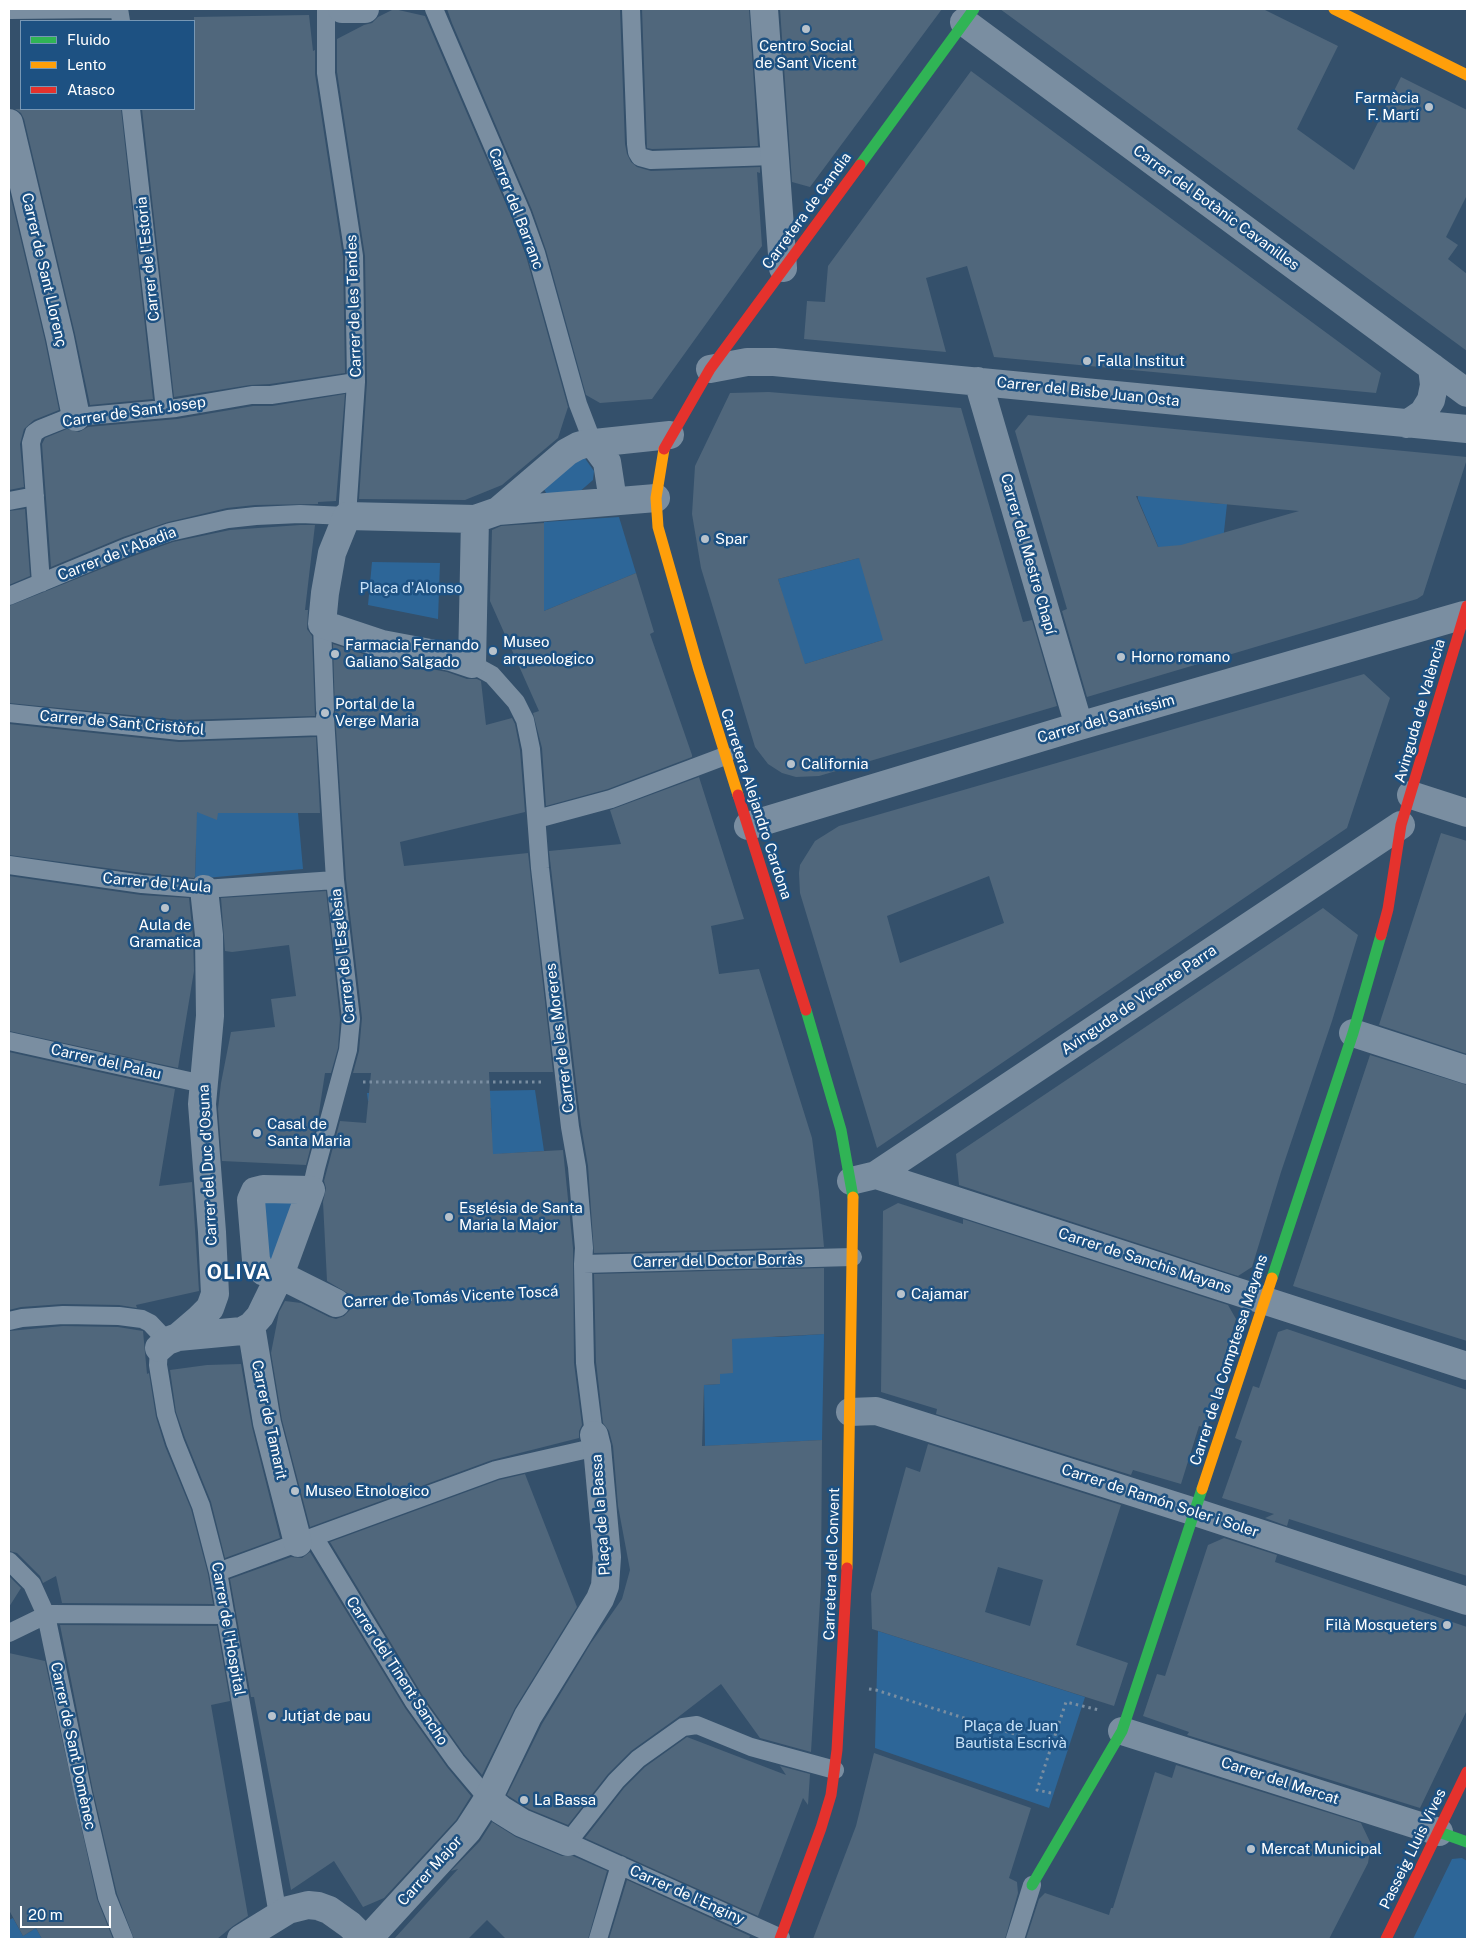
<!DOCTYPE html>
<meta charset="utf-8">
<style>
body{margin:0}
#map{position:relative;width:1476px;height:1948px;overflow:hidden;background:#34506b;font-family:"Public Sans",sans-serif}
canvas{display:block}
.frame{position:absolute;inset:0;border:10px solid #fff;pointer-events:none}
.legend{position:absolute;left:20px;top:20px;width:175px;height:90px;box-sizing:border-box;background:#1d5182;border:1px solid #7797b4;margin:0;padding:6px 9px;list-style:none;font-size:15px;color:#fff}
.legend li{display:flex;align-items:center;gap:10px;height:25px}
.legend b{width:25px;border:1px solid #7797b4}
.scale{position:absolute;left:20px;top:1906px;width:91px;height:22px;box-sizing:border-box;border:2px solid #fff;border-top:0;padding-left:6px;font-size:15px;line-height:18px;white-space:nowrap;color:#fff;-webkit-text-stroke:4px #1d5182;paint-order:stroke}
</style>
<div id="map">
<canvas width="1476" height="1948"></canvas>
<div class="frame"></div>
<ul class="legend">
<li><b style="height:6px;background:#30b455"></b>Fluido</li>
<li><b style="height:6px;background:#ff9f0a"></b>Lento</li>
<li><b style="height:6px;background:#e5322d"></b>Atasco</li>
</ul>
<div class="scale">20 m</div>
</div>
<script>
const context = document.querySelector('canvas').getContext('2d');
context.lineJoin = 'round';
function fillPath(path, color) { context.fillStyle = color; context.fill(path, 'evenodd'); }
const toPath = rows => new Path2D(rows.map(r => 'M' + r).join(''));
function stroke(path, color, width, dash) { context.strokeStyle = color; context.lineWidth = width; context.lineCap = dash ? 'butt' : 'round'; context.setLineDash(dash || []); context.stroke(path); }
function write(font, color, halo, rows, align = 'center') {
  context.font = font + ' "Public Sans",sans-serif'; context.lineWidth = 5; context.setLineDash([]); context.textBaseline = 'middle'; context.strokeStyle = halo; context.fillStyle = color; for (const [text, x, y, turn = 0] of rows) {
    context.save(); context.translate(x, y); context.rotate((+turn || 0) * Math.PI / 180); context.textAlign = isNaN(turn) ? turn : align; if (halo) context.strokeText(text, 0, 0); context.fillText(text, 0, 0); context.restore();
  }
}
const green = toPath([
 [584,457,594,471,593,480,578,493,547,495,543,487,545,483],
 [1213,471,1210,503,1227,504,1223,541,1160,551,1138,499,1138,486],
 [619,517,636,573,544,611,544,522],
 [859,558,928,651,883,640,802,665,778,579],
 [372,562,440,563,438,619,368,605],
 [197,812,298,813,303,869,195,879,196,844,186,844,195,828],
 [535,1090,544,1151,469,1156,467,1137,492,1135,491,1108,368,1101,367,1093],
 [309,1191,279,1274,265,1271,256,1192],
 [732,1334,778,1337,824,1334,822,1440,705,1446,704,1385,720,1384,720,1374],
 [878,1631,1085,1697,1049,1808,875,1748],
 [1462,1858,1467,1861,1467,1939,1413,1939,1452,1859],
 [13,1918,23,1936,36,1928,42,1939,9,1939,9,1920]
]);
const building = toPath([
 [394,9,425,16,512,218,526,256,568,407,558,438,502,485,465,500,359,499,367,382,365,256,337,72,337,39,364,25,372,23,378,17],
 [447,9,620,9,625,144,627,154,631,162,637,167,651,171,760,167,760,173,757,172,762,246,652,399,600,403,586,395,546,250,532,210,452,23],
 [642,9,749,9,758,146,652,149,647,148],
 [780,9,942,9,810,187,792,182],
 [1000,9,1263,9,1338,46,1297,129,1354,170,1401,77,1467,110,1467,195,1446,237,1458,245,1448,259,1467,274,1467,351],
 [309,15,313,51,315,50,315,74,343,257,345,373,270,384,250,385,174,397,142,109,194,109,194,17],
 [971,71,1381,373,1376,393,994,357,967,266,926,278,946,352,804,339,807,301,825,302,828,266],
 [15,109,121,109,153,399,90,405,75,334,24,119,21,113],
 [9,190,45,341,59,410,34,420,24,429,20,444,24,487,9,490],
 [769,392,961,408,1023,622,1032,620,1057,706,819,776,796,777,782,773,768,764,755,747,724,644,701,568,692,514,695,466,730,393],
 [859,558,883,640,805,664,778,579],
 [345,394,336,501,318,502,318,504,255,505,227,508,168,522,123,537,51,567,42,444,45,438,67,429,79,432,88,427,177,419,253,406,272,406],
 [1028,415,1467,457,1467,459,1423,595,1417,599,1087,697,1062,611,1067,609,1015,431],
 [1136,496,1299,511,1181,545,1158,547],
 [25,509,30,576,9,585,9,511],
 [544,523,544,611,636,573,654,632,650,634,692,755,692,757,608,789,546,806,542,748,533,713,539,711,490,601,492,530,501,526],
 [300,525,315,525,305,610,308,610,307,629,312,636,315,716,180,720,9,703,9,606,131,557,173,542,230,530],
 [333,644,379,659,447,672,467,679,477,679,481,681,486,725,512,718,515,724,520,750,525,812,400,842,404,866,528,853,553,1072,489,1072,493,1154,563,1150,573,1248,574,1363,582,1425,579,1431,579,1438,492,1460,310,1527,282,1420,271,1353,279,1312,285,1301,301,1303,329,1317,336,1319,344,1316,350,1310,352,1302,349,1294,327,1281,323,1202,326,1188,324,1181,340,1121,366,1123,371,1073,353,1073,359,1051,362,1018,346,879,335,714],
 [1364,674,1390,698,1347,828,877,1148,800,893,799,873,800,865,815,841,839,826],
 [989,876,1004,923,900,963,887,916],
 [9,724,179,742,316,737,320,813,218,813,217,820,197,812,195,876,194,878,143,873,9,855],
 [699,777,744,919,711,926,719,974,759,969,812,1138,819,1192,824,1247,594,1253,588,1166,581,1125,549,851,621,844,610,810],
 [1441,833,1467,841,1467,1054,1379,1025],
 [9,876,141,895,189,898,193,936,194,971,178,1068,9,1031],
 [326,891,340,1019,338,1048,331,1073,325,1073,318,1119,306,1165,222,1161,218,1109,221,1083,231,1032,275,1027,271,999,296,996,289,945,232,952,225,951,221,898],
 [1323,908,1358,935,1332,1021,1281,1172,1252,1267,1238,1276,959,1185,956,1154],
 [9,1052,175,1089,159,1186,192,1182,199,1291,136,1305,137,1308,119,1305,63,1304,21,1307,9,1310],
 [1370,1055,1467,1085,1467,1341,1293,1286],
 [898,1203,963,1224,963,1219,1228,1305,1236,1319,1219,1375,1223,1376,1206,1428,1199,1426,1181,1484,1133,1470,1131,1475,936,1414,937,1409,881,1392,883,1211],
 [824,1268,824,1334,732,1339,733,1373,720,1374,720,1384,704,1385,702,1446,822,1440,821,1585,811,1752,760,1738,721,1684,677,1718,631,1751,608,1774,568,1825,529,1809,507,1795,542,1724,591,1643,622,1599,630,1570,618,1506,613,1446,609,1431,603,1423,596,1362,594,1274],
 [63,1326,118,1327,143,1331,147,1374,149,1373,156,1417,165,1446,191,1509,208,1574,213,1604,62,1603,56,1576,43,1583,40,1576,17,1553,9,1551,9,1331],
 [1287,1329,1467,1390,1467,1576,1289,1519,1287,1526,1265,1518,1274,1514,1222,1498,1242,1441,1235,1438,1253,1386,1259,1388,1278,1332],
 [241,1364,252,1427,280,1538,225,1558,211,1502,185,1438,176,1412,170,1370,207,1365],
 [928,1444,1121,1505,1076,1645,1128,1663,1114,1706,872,1629,871,1594,906,1467,920,1472],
 [998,1567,1043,1580,1030,1626,985,1612],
 [525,1474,577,1607,515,1708,482,1775,464,1754,423,1696,330,1542,499,1480],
 [1224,1538,1277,1555,1275,1562,1467,1627,1467,1710,1420,1808,1187,1735,1189,1732,1143,1716,1157,1674,1165,1676,1208,1545],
 [310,1552,405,1708,447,1767,471,1796,456,1820,384,1898,363,1907,334,1861,291,1890,254,1697,251,1697,230,1579,291,1557,302,1558],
 [9,1576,21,1588,9,1607],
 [60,1625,217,1626,230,1701,211,1705,248,1916,233,1926,217,1939,134,1939,117,1894,93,1791],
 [9,1653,45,1661,97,1899,113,1939,42,1939,36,1928,23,1936,9,1910],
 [687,1737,786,1775,780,1766,810,1774,808,1805,803,1798,758,1916,585,1838,624,1788,645,1767],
 [874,1753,1031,1808,1009,1878,1017,1882,1018,1893,1005,1939,813,1939,856,1826],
 [1176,1765,1361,1823,1371,1844,1368,1863,1329,1939,1026,1939,1039,1899,1045,1893,1109,1915,1111,1908,1113,1908,1155,1772,1172,1778],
 [492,1822,516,1837,562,1856,573,1856,607,1871,588,1939,506,1939,487,1920,468,1939,394,1939,458,1869,451,1871,480,1841],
 [627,1880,750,1936,749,1939,609,1939]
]);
const path = toPath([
 [363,1082,542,1082],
 [364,1302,560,1292],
 [869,1689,876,1690,1052,1746],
 [1051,1793,1037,1790,1066,1702,1099,1710]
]);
const lane = toPath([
 [119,9,121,21],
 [434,9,522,214,536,253,578,404,593,443],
 [631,9,636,144,637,152,640,157,651,160,774,156],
 [9,10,112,9],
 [131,109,165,409],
 [9,501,35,496],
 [41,583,31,443,34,433,40,429,65,419,76,417,176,408,252,395,271,395,356,382],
 [9,596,127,547,170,532,228,519,256,516,300,514,347,516,356,382,354,256,326,73,326,9],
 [322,624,325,710],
 [472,664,492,675,516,702,525,720,531,749,540,868,570,1127,577,1167,584,1248,583,1264,585,1363,594,1435],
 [9,713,180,731,325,726],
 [537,819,611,799,725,756],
 [9,865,142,884,204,889,335,880],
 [9,1041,203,1084],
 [311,1190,316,1168,348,1050,351,1019,335,880,325,717],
 [583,1264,853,1257],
 [9,1321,22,1318,63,1315,119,1316,142,1319,150,1323,167,1341],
 [159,1348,158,1365,166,1414,175,1442,201,1506,218,1572,278,1915],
 [314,1537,414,1702,456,1761,488,1799],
 [9,1561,32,1584,46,1615,83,1793,107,1897,124,1939],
 [218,1572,496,1470,597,1447],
 [9,1633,46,1615,52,1614,226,1615],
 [781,1938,568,1842,616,1781,638,1759,683,1727,697,1725,702,1727,751,1747,835,1770],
 [598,1939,620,1865],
 [1015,1939,1032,1885]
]);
const street = toPath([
 [342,9,365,9],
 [764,9,783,268],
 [964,22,1467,393],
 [9,123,60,338,76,417],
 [710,369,747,362,774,362,1467,429],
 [978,381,1079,726],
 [1407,424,1423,413,1431,400,1434,385,1432,367],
 [593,443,607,462,613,501],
 [498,511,567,452,578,446,585,444,670,435],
 [475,519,472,664,451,657,382,644,322,624,325,593,332,553,347,516,475,519,498,511,656,498],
 [1411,795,1467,813],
 [748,826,1079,726,1464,615],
 [1353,1033,1467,1070],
 [876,1175,1401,825],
 [851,1181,876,1175,1467,1366],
 [251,1326,267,1423,298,1543],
 [178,1337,199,1319,210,1308,215,1294,212,1232,202,1104,210,1016,209,935,204,889],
 [159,1348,167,1341,178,1337,242,1331,251,1326,260,1316,280,1275,311,1190,263,1189,255,1191,251,1200,256,1260,259,1267,264,1272,280,1275,336,1303],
 [850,1412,876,1411,1195,1512,1467,1601],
 [1122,1731,1439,1832],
 [488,1799,501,1810,522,1823,568,1842],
 [241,1939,288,1910,308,1905,318,1906,329,1910,350,1925,364,1939],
 [368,1939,468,1830,488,1799,528,1716,600,1599,605,1586,607,1557,597,1447,594,1435]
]);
const fast = toPath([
 [860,165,974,9],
 [806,1010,841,1130,853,1197],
 [1272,1278,1353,1033,1381,935],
 [1439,1832,1467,1842],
 [1032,1885,1122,1731,1202,1489]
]);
const slow = toPath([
 [1334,9,1467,75],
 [664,449,656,498,658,527,698,667,738,795],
 [1202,1489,1272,1278],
 [847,1568,853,1197]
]);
const jam = toPath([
 [664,449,710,369,860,165],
 [738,795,806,1010],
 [1381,935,1388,909,1401,825,1467,606],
 [780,1939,821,1828,831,1795,837,1750,847,1568],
 [1386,1939,1467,1772]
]);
const markers = [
 [806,29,5,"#b8c2cb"],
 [1429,107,5,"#b8c2cb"],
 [1087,361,5,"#b8c2cb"],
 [705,539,5,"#b8c2cb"],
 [493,651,5,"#b8c2cb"],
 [335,654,5,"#b8c2cb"],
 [1121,657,5,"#b8c2cb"],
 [325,713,5,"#b8c2cb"],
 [791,764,5,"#b8c2cb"],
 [165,908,5,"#b8c2cb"],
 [257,1133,5,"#b8c2cb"],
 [449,1217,5,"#b8c2cb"],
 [901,1294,5,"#b8c2cb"],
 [295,1491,5,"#b8c2cb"],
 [1447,1625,5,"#b8c2cb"],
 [272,1716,5,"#b8c2cb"],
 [524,1800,5,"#b8c2cb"],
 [1251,1849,5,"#b8c2cb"]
];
const poiNames = [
 ["Centro Social",806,46,"center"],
 ["de Sant Vicent",806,63,"center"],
 ["Farmàcia",1419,98,"right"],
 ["F. Martí",1419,115,"right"],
 ["Falla Institut",1097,361],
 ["Spar",715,539],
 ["Museo",503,642],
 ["arqueologico",503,659],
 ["Farmacia Fernando",345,645],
 ["Galiano Salgado",345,662],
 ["Horno romano",1131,657],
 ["Portal de la",335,704],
 ["Verge Maria",335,721],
 ["California",801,764],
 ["Aula de",165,925,"center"],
 ["Gramatica",165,942,"center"],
 ["Casal de",267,1124],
 ["Santa Maria",267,1141],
 ["Església de Santa",459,1208],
 ["Maria la Major",459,1225],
 ["Cajamar",911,1294],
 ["Museo Etnologico",305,1491],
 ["Filà Mosqueters",1437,1625,"right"],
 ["Jutjat de pau",282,1716],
 ["La Bassa",534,1800],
 ["Mercat Municipal",1261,1849]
];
const streetNames = [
 ["Carrer del Botànic Cavanilles",1216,208,36],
 ["Carrer del Barranc",516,209,69],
 ["Carretera de Gandia",807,211,-54],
 ["Carrer de l'Estoria",148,259,-96],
 ["Carrer de Sant Llorenç",44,270,77],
 ["Carrer de les Tendes",354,306,-92],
 ["Carrer del Bisbe Juan Osta",1088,392,6],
 ["Carrer de Sant Josep",134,412,-8],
 ["Carrer de l'Abadia",117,554,-21],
 ["Carrer del Mestre Chapí",1028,554,74],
 ["Avinguda de València",1420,711,-74],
 ["Carrer del Santíssim",1106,719,-16],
 ["Carrer de Sant Cristòfol",122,723,5],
 ["Carretera Alejandro Cardona",756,804,72],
 ["Carrer de l'Aula",157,883,5],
 ["Carrer de l'Esglèsia",343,956,-96],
 ["Avinguda de Vicente Parra",1139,1000,-34],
 ["Carrer de les Moreres",560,1038,-97],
 ["Carrer del Palau",106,1062,13],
 ["Carrer del Duc d'Osuna",208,1165,-93],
 ["Carrer del Doctor Borràs",718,1261,-1],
 ["Carrer de Sanchis Mayans",1145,1261,18],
 ["Carrer de Tomás Vicente Toscá",451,1297,-3],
 ["Carrer de la Comptessa Mayans",1229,1360,-72],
 ["Carrer de Tamarit",269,1420,78],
 ["Carrer de Ramón Soler i Soler",1160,1501,18],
 ["Plaça de la Bassa",601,1515,-94],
 ["Carretera del Convent",832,1564,-88],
 ["Carrer de l'Hospital",228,1629,80],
 ["Carrer del Tinent Sancho",397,1671,57],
 ["Carrer de Sant Domènec",73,1746,78],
 ["Carrer del Mercat",1280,1781,18],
 ["Passeig Lluis Vives",1413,1849,-64],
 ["Carrer Major",430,1871,-48],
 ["Carrer de l'Enginy",687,1895,24]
];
const parkNames = [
 ["Plaça d'Alonso",411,588],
 ["Plaça de Juan",1011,1726],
 ["Bautista Escrivà",1011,1743]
];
const districtNames = [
 ["OLIVA",239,1273]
];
fillPath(green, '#2d6698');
fillPath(building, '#50677c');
stroke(path, '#7a8ea1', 3, [2.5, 4]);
stroke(lane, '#7a8ea1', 18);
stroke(street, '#7a8ea1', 28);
stroke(fast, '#30b455', 11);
stroke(slow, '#ff9f0a', 11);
stroke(jam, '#e5322d', 11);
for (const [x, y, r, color] of markers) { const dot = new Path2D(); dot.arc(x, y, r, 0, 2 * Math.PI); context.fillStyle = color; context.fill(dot); stroke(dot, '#1d5182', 2); }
write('15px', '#fff', '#1d5182', poiNames, 'left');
write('15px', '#fff', '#1d5182', streetNames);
write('15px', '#c7e1f7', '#1d5182', parkNames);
context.letterSpacing = '1px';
write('bold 20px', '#fff', '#1d5182', districtNames);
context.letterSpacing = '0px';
</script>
